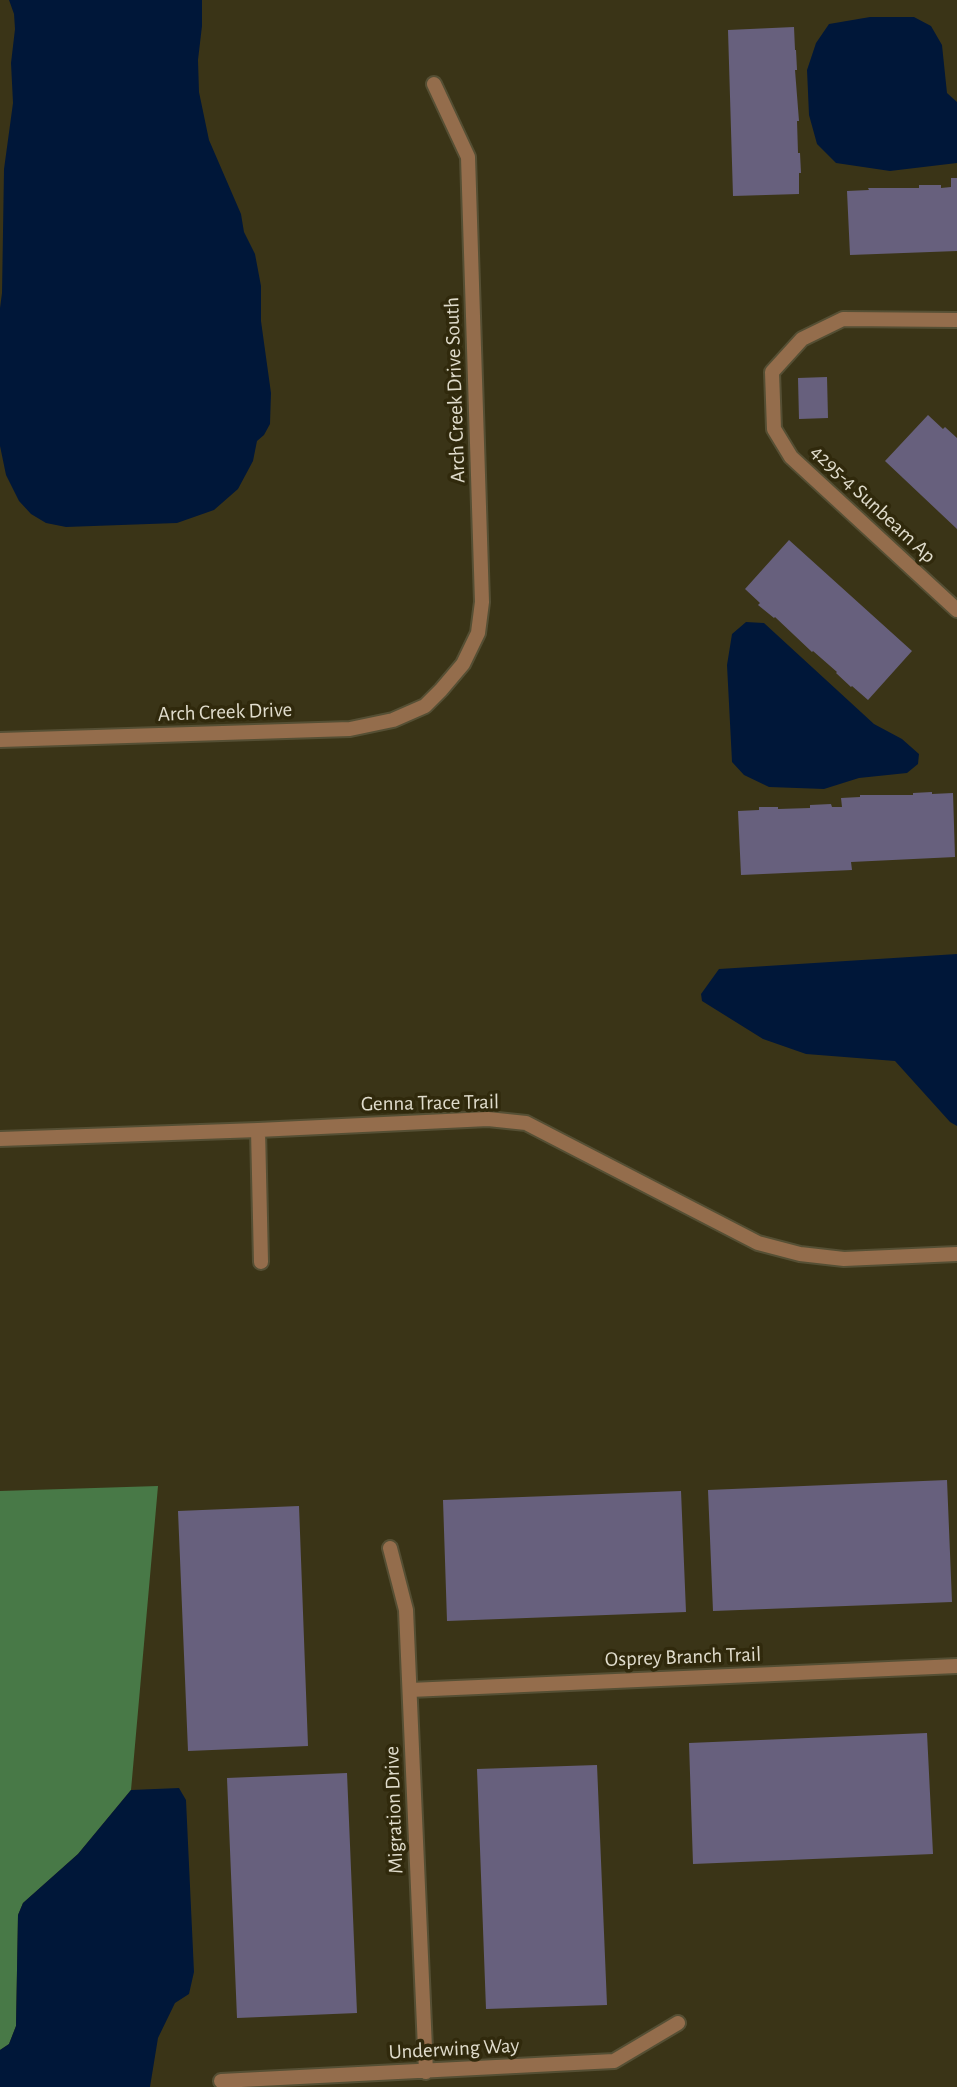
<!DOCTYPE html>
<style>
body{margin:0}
canvas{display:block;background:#3a3417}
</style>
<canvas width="957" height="2087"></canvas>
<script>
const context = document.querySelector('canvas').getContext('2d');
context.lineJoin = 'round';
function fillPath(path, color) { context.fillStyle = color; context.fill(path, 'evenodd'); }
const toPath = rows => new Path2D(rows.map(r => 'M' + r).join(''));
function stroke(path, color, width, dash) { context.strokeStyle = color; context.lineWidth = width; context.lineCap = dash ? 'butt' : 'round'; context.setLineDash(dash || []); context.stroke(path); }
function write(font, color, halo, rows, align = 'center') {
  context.font = font + ' "Alegreya Sans",sans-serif'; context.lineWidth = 7; context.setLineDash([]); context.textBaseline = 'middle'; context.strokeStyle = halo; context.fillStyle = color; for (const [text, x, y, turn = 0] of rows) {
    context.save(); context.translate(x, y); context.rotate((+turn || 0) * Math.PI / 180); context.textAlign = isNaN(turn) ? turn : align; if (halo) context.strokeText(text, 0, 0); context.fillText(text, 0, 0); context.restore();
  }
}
const forest = toPath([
 [158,1486,131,1790,78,1854,23,1903,18,1915,16,2026,9,2044,0,2050,0,1491]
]);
const water = toPath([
 [9,0,202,0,202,26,198,60,199,92,209,140,241,214,244,232,255,254,261,286,261,321,271,393,270,424,264,435,257,441,253,461,238,489,214,510,177,523,66,527,46,523,31,514,19,501,6,475,0,446,0,308,2,293,4,169,13,103,11,63,15,29,14,14],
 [870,17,914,17,931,26,942,45,947,93,957,102,957,163,890,171,836,163,817,144,809,115,807,70,816,43,829,24],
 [746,622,764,623,874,724,902,739,919,754,918,764,907,773,859,778,824,789,769,787,744,775,732,762,727,665,732,634],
 [957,954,957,1126,950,1122,895,1061,806,1054,763,1039,702,1001,701,994,719,969],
 [179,1788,186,1800,194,1972,189,1994,175,2003,158,2038,150,2087,0,2087,0,2050,9,2044,16,2026,18,1915,23,1903,78,1854,131,1790]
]);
const building = toPath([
 [794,27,795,50,796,50,797,70,795,70,799,121,797,121,798,153,800,153,801,173,799,173,799,194,733,196,728,30],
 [951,178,957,178,957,251,850,255,847,191,869,190,868,188,919,188,919,185,941,185,941,188,951,187],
 [827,377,828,418,799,419,798,378],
 [928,415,943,429,945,427,957,438,957,529,885,461],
 [789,540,912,651,868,700,852,686,851,687,836,673,837,672,813,651,812,652,775,617,774,618,758,605,760,603,745,589],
 [932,792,932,794,953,793,955,857,851,862,852,870,741,875,738,811,759,810,759,807,778,807,778,809,810,808,810,805,831,804,832,807,842,807,841,798,860,797,860,795,913,795,913,793],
 [947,1480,952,1602,713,1611,708,1490],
 [681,1491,686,1612,447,1621,443,1500],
 [299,1506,308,1746,188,1751,178,1511],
 [927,1733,933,1854,693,1864,689,1743],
 [597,1765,607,2005,486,2009,477,1769],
 [347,1773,357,2013,237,2018,227,1778]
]);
const street = toPath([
 [957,320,843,319,802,339,772,372,774,429,791,457,957,610],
 [0,740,350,729,393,720,425,706,441,690,463,664,478,633,482,602,468,157,434,84],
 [258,1130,261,1262],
 [0,1139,258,1130,488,1119,526,1123,758,1243,800,1254,844,1259,957,1254],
 [390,1548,406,1610,426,2072],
 [410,1690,957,1666],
 [221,2081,614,2061,678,2023]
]);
const streetNames = [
 ["Arch Creek Drive South",455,390,-92],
 ["4295-4 Sunbeam Ap",873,504,43],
 ["Arch Creek Drive",225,712,-2],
 ["Genna Trace Trail",430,1103,-1],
 ["Osprey Branch Trail",683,1657,-2],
 ["Migration Drive",394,1810,-92],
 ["Underwing Way",454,2049,-3]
];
fillPath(forest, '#487947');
fillPath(water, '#001739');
fillPath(building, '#67607d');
stroke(street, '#554f34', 18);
stroke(street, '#946d4c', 14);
write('21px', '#e0dccc', '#30290c', streetNames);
</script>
